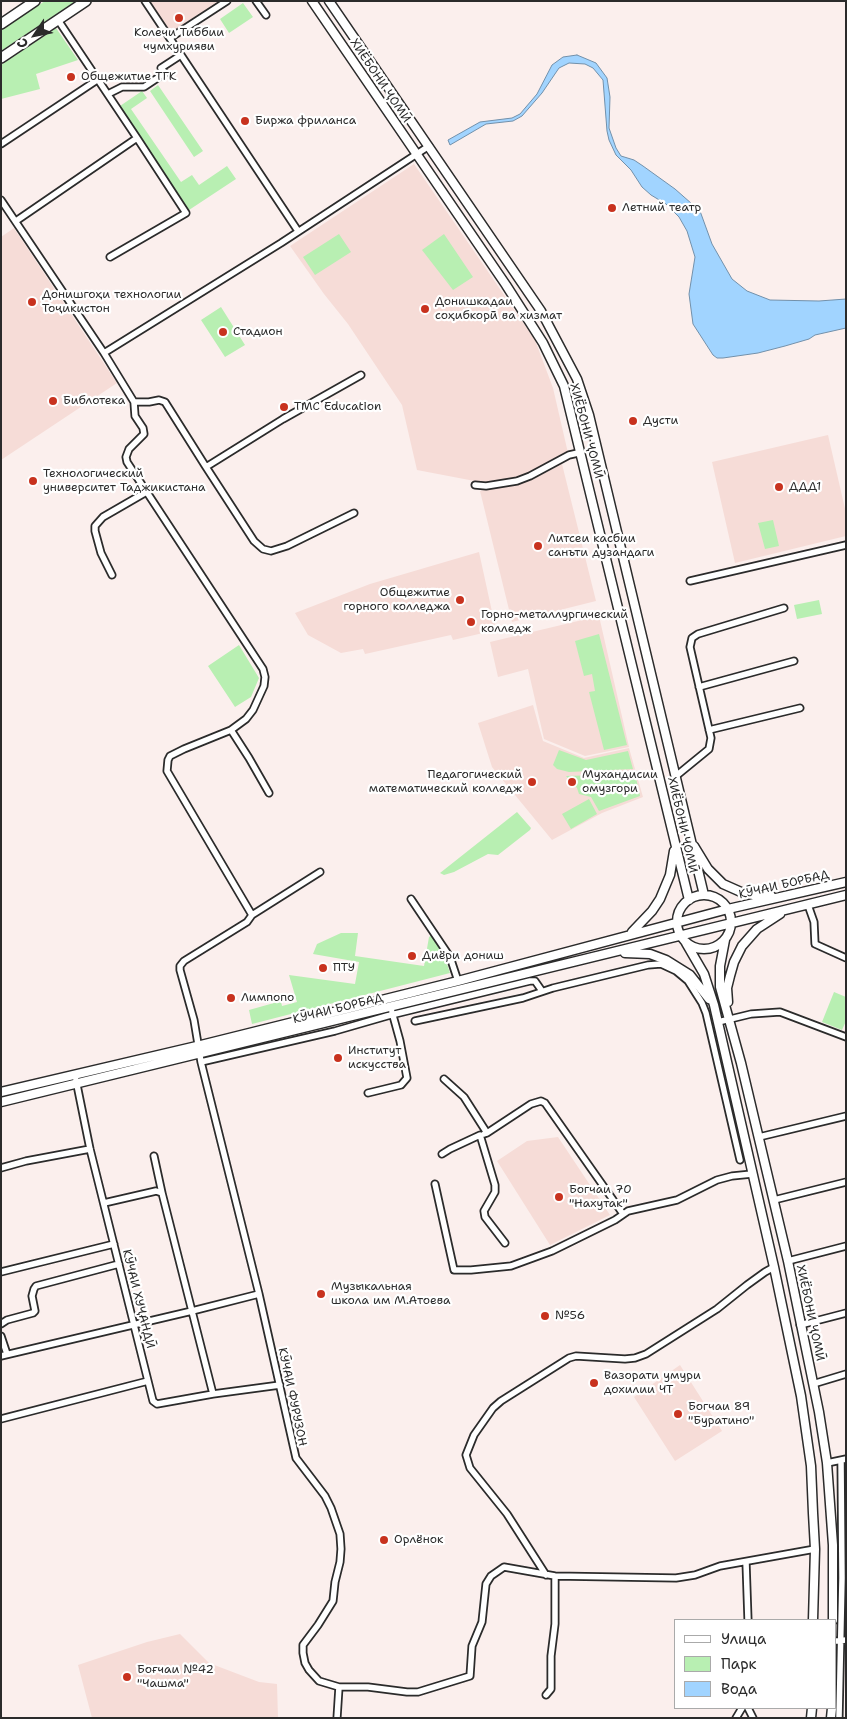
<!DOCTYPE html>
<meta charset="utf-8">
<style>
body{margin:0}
#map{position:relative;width:847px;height:1719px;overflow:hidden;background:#fbefed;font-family:"Shantell Sans",sans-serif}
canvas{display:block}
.frame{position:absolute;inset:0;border:2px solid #2b2b2b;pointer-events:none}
.legend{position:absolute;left:674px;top:1619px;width:162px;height:90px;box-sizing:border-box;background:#fff;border:1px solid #aaa;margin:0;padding:6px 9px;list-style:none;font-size:15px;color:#2b2b2b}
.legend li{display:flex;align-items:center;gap:10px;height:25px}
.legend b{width:25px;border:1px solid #aaa}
.north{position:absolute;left:10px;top:10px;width:50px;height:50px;-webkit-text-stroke:4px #fff;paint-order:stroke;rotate:236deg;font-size:14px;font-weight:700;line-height:20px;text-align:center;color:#2b2b2b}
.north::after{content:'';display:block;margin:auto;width:18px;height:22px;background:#2b2b2b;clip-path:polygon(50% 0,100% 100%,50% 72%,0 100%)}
</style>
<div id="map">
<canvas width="847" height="1719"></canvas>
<div class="frame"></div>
<ul class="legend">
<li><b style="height:6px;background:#fff"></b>Улица</li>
<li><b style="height:14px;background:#b8efb2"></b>Парк</li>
<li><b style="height:14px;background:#a1d4ff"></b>Вода</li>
</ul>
<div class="north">С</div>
</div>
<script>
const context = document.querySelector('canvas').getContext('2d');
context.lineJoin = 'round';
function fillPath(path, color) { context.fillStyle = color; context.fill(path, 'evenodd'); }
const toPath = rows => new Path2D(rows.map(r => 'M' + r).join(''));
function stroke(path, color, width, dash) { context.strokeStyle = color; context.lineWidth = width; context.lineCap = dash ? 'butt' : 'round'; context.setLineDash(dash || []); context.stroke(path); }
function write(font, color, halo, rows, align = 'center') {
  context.font = font + ' "Shantell Sans",sans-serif'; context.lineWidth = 4.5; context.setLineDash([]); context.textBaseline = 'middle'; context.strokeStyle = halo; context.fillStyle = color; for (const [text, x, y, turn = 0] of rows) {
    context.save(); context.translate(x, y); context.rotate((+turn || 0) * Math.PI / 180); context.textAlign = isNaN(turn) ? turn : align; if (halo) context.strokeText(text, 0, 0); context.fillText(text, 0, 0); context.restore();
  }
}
const built = toPath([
 [150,1,223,1,171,34],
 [414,164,535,340,553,388,568,453,546,463,524,476,485,483,417,470,402,405,348,324,324,294,290,246],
 [14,228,117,383,1,460,1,237],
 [828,435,846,513,846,536,735,563,712,462],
 [562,464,596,601,512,622,480,491,533,479],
 [479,552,496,630,453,640,451,635,365,654,363,649,341,653,308,635,295,613,370,584],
 [599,616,629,747,585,756,544,739,528,669,498,677,490,642],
 [533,705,543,741,584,758,629,748,643,797,602,813,552,840,492,767,478,723],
 [558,1137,610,1215,550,1245,497,1161,527,1141],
 [680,1365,722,1431,675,1461,634,1397],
 [180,1634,209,1663,259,1682,277,1684,278,1718,92,1718,78,1665,147,1642]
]);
const green = toPath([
 [45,1,76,1,1,51,1,30],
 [243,3,253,17,229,33,220,19],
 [56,28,78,60,36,74,40,89,1,99,1,65],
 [158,85,203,151,194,157,150,91],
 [142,91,147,98,131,109,181,182,192,175,199,185,227,166,236,179,189,210,120,106],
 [339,234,351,252,315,275,303,257],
 [444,234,473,277,453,290,422,250],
 [221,307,245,345,225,357,201,320],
 [773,520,779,546,765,549,758,523],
 [819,600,822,614,797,619,794,605],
 [599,634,627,745,604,750,589,692,595,691,592,674,584,676,575,641],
 [239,645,259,678,251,697,235,707,208,666],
 [559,750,586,760,628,751,633,769,569,772,557,769,553,765],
 [631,774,636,778,640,796,599,811,591,797,579,794,577,788,566,776],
 [589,799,597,814,571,829,562,814],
 [517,812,531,828,530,830,498,855,488,854,454,872,444,875,440,873],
 [341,933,358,933,355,956,424,966,429,937,432,935,445,958,450,973,252,1024,249,1010,281,1001,282,1006,297,1002,289,975,355,984,359,962,313,954,317,944],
 [834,992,846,997,846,1021,842,1030,822,1022]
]);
const water = toPath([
 [577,55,596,63,607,78,610,97,609,128,616,148,621,156,634,160,643,166,675,189,700,211,712,244,732,279,747,291,770,300,819,301,846,299,846,328,815,335,809,339,785,346,758,353,723,358,717,358,713,355,693,324,689,294,695,257,687,231,679,217,666,204,651,195,642,187,631,170,616,155,609,140,607,131,603,80,593,68,585,64,569,63,559,68,542,93,522,116,513,121,486,124,450,145,448,140,480,122,512,118,520,114,537,94,552,65,563,57,577,55]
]);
const minor = toPath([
 [145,1,181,55],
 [256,1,266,15],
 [170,38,227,1],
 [108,94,122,87,144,87,165,73,161,68,181,55,298,231],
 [1,144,97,80],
 [1,200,104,353,281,243,429,146],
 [16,221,137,138,58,20],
 [110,257,186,213,137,138],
 [104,353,134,402,149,402,159,400,165,402,206,467,283,419,361,375],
 [134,402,135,416,143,428,144,434,129,449,126,457,127,462,263,669,265,677,264,686,253,710,246,719,231,730],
 [206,467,254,541,263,549,271,551,287,546,354,513],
 [475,485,486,486,517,481,530,476,569,455,578,453],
 [112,575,101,553,95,531,95,526,103,517,148,491],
 [690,581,846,545],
 [699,687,794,661],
 [709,730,800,708],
 [676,776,709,749,711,738,690,647,692,638,698,634,784,608],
 [269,793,249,758,231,730,184,749,170,756,168,760,167,771,252,915,247,922,184,961,180,966,180,970,194,1020,201,1062,259,1294,296,1458,325,1496,331,1508,340,1534,341,1549,340,1562,335,1582,333,1601,318,1625,303,1645,303,1653,305,1663,309,1670,319,1681,339,1687,337,1718],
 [411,899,450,957,458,981],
 [808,905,814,922,815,944,846,958],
 [252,915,320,872],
 [415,1021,523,998,553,988,648,965,661,964,676,971,688,981,702,1003,706,1013,740,1160],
 [718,1022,751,1014,780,1012,846,1037],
 [201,1062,335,1031,387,1016,530,981,535,981,542,991],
 [444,1079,464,1097,487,1133,484,1134],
 [76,1080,90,1149,153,1401,157,1404,213,1394,280,1385],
 [368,1093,401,1085,407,1078,400,1041,392,1012],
 [487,1133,531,1104,541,1101,545,1103,623,1214],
 [759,1137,846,1116],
 [442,1154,450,1149,480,1135,495,1185,495,1192,484,1211,485,1217,505,1243],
 [154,1156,162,1193],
 [1,1168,26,1161,90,1149],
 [435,1184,454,1270,471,1270,511,1266,552,1251,615,1220,628,1211,677,1200,717,1180,732,1176,752,1174],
 [774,1200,846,1182],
 [104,1203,156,1191,162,1193,213,1394],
 [788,1261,846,1246],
 [1,1272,114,1244],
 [1,1324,7,1320,33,1313,35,1311,32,1296,34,1289,36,1286,119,1264],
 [800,1325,846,1313],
 [1,1336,7,1354],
 [1,1356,192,1311,259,1294],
 [813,1384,846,1374],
 [1,1419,148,1381],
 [827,1463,846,1459],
 [746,1562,748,1620],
 [546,1575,507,1514,470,1468,466,1455,474,1435,493,1408,501,1401,569,1358,576,1356,625,1359,635,1358,646,1354,717,1309,747,1285,765,1272,774,1267],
 [836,1641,846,1640],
 [339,1687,368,1687,407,1692,418,1692,470,1676,472,1646,482,1622,486,1584,491,1576,504,1567,555,1576,676,1578,695,1575,720,1566,815,1549],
 [546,1695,551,1689,551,1656,555,1624,555,1576],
 [748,1708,753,1718],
 [736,1718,742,1708],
 [839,1718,842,1578,841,1460]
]);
const secondary = toPath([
 [312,1,506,285,543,343,564,386,689,900],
 [329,1,541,311,577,379,589,415,704,895],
 [694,846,708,869,723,884,741,892,756,896,771,896],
 '677 922a27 27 0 1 1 54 0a27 27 0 1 1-54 0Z',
 [632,932,652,911,660,899,670,875,674,851],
 [725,940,720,966,720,987,741,1063,788,1261,819,1412,827,1463,833,1545,833,1620],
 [686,943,704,974,714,1005,774,1267,801,1396,811,1466,813,1513,815,1549,813,1620],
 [625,953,650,954,666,960,690,975,709,999],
 [728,1002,727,988,730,976,734,962,742,946,757,929,780,914],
 [1,1092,201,1045,458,981,728,909,846,882],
 [1,1102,846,895],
 [811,1718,812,1708],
 [831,1718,832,1708]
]);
const trunk = toPath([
 [1,24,35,1],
 [1,58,86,1]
]);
const markers = [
 [179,18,5,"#c8321e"],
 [71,77,5,"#c8321e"],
 [245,121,5,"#c8321e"],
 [612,208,5,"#c8321e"],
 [32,302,5,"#c8321e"],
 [425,309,5,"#c8321e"],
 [223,332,5,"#c8321e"],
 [53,401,5,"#c8321e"],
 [284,407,5,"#c8321e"],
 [633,421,5,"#c8321e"],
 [33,481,5,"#c8321e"],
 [779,487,5,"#c8321e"],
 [538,546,5,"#c8321e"],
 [460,600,5,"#c8321e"],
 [471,622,5,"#c8321e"],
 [532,782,5,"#c8321e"],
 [572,782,5,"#c8321e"],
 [412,956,5,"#c8321e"],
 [323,968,5,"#c8321e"],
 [231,998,5,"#c8321e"],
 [338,1058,5,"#c8321e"],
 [559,1197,5,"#c8321e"],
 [321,1294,5,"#c8321e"],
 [545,1316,5,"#c8321e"],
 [594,1383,5,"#c8321e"],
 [678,1414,5,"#c8321e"],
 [384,1540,5,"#c8321e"],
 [127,1677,5,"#c8321e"]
];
const poiNames = [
 ["Колечи Тиббии",179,33,"center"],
 ["чумхурияви",179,47,"center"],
 ["Общежитие ТГК",81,77],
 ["Биржа фриланса",255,121],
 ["Летний театр",622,208],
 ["Донишгоҳи технологии",42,295],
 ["Тоҷикистон",42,309],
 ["Донишкадаи",435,302],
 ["соҳибкорӣ ва хизмат",435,316],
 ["Стадион",233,332],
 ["Библотека",63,401],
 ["TMC Education",294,407],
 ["Дусти",643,421],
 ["Технологический",43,474],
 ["университет Таджикистана",43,488],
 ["ДДД1",789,487],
 ["Литсеи касбии",548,539],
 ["санъти дузандаги",548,553],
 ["Общежитие",450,593,"right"],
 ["горного колледжа",450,607,"right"],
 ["Горно-металлургический",481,615],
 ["колледж",481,629],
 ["Педагогический",522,775,"right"],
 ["математический колледж",522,789,"right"],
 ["Мухандисии",582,775],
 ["омузгори",582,789],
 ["Диёри дониш",422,956],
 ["ПТУ",333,968],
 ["Лимпопо",241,998],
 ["Институт",348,1051],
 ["искусства",348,1065],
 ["Богчаи 70",569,1190],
 ["\"Нахутак\"",569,1204],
 ["Музыкальная",331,1287],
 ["школа им М.Атоева",331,1301],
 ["№56",555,1316],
 ["Вазорати умури",604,1376],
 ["дохилии ЧТ",604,1390],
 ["Богчаи 89",688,1407],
 ["\"Буратино\"",688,1421],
 ["Орлёнок",394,1540],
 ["Боғчаи №42",137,1670],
 ["\"Чашма\"",137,1684]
];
const streetNames = [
 ["ХИЁБОНИ ҶОМӢ",380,81,56],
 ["ХИЁБОНИ ҶОМӢ",586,431,75],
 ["ХИЁБОНИ ҶОМӢ",682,825,77],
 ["КӮЧАИ БОРБАД",784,885,-13],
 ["КӮЧАИ БОРБАД",338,1009,-14],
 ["КӮЧАИ ХУҶАНДӢ",138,1299,76],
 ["ХИЁБОНИ ҶОМӢ",810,1313,78],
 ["КӮЧАИ ФУРУЗОН",292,1397,78]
];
fillPath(built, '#f6dcd7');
fillPath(green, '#b8efb2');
fillPath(water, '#a1d4ff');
stroke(water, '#7290aa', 1);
stroke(minor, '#2b2b2b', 9);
stroke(secondary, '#2b2b2b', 11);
stroke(trunk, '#2b2b2b', 12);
stroke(minor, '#fff', 5.5);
stroke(secondary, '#fff', 8);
stroke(trunk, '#fff', 9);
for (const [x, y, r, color] of markers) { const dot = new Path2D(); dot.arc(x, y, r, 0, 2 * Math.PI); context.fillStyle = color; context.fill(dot); stroke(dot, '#fff', 2); }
write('12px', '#2b2b2b', '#fff', poiNames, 'left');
write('12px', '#2b2b2b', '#fff', streetNames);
</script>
